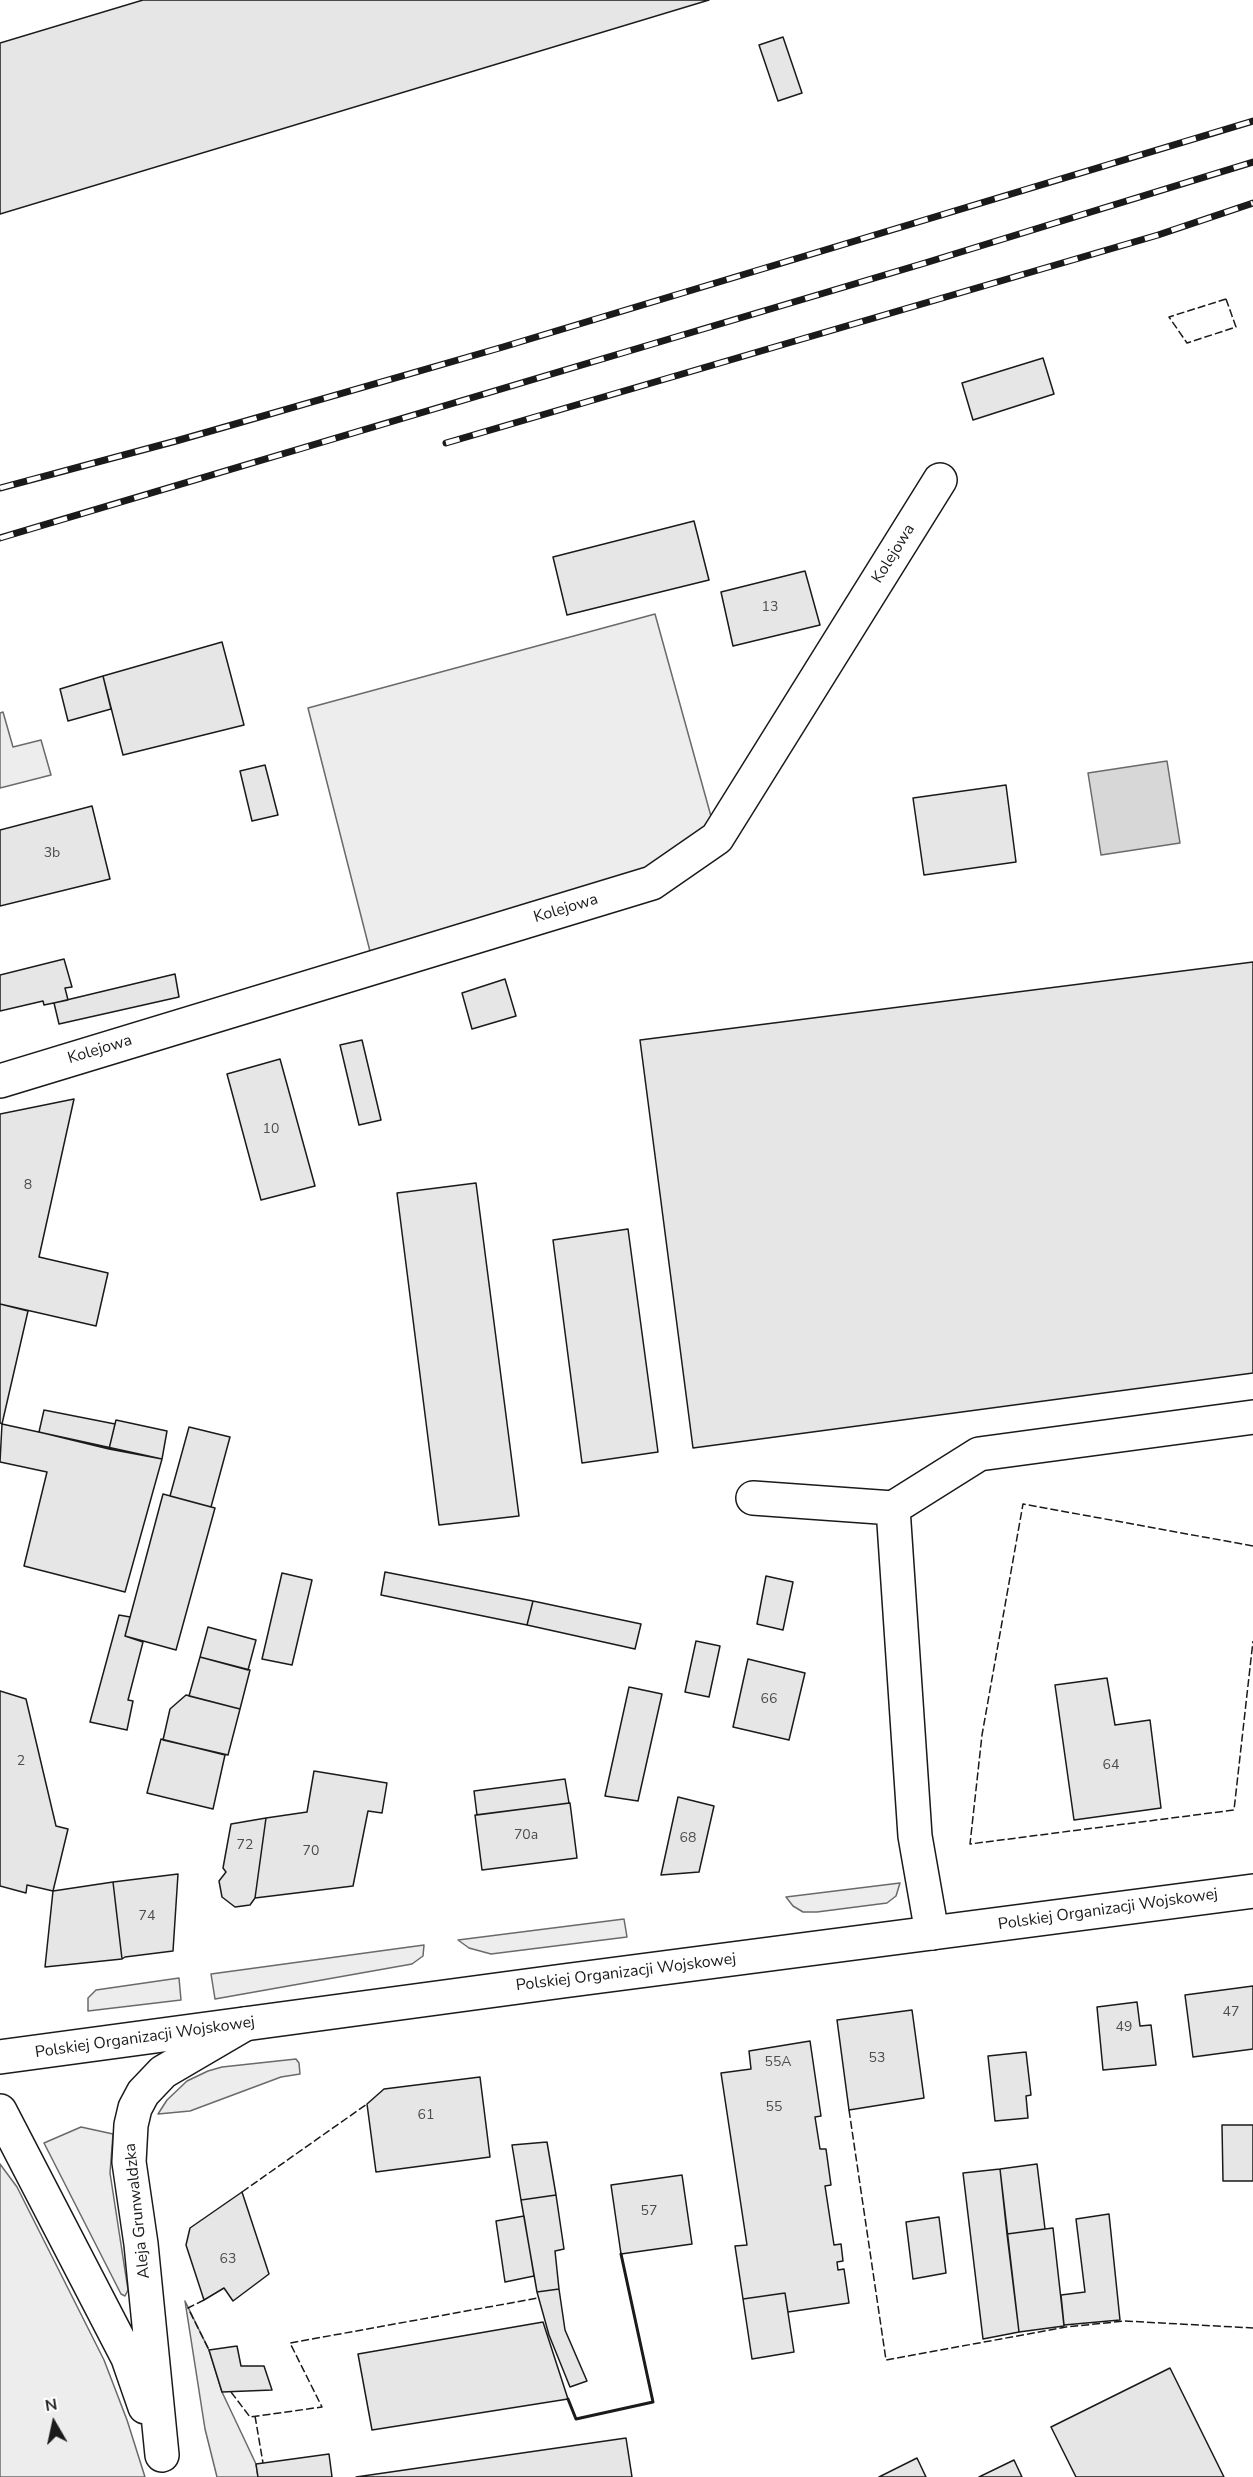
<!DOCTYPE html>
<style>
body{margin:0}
#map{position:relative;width:1253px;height:2477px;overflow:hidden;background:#fff;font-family:"Nunito Sans",sans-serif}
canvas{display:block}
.north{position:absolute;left:24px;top:2393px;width:60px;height:60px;-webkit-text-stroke:4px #fff;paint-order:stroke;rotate:351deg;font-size:16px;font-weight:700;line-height:24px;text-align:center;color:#1a1a1a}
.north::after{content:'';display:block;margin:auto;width:21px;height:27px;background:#1a1a1a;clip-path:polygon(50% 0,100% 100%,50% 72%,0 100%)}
</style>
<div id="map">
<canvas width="1253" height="2477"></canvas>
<div class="north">N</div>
</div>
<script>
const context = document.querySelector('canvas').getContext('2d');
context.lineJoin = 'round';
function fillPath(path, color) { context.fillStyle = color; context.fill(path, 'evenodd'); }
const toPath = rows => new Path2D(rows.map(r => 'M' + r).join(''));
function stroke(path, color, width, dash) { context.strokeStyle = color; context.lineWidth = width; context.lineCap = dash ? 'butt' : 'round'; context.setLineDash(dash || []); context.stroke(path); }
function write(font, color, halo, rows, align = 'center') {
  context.font = font + ' "Nunito Sans",sans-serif'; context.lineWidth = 4.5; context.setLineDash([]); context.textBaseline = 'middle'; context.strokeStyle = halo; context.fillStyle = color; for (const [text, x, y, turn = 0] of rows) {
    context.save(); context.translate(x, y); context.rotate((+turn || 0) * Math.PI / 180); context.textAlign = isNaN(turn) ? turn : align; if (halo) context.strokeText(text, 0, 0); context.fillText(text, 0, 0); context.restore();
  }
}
const built = toPath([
 [655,614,717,838,652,883,374,967,308,708,655,614],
 [3,712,13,747,41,740,51,775,0,788,0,713,3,712],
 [900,1883,896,1896,887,1903,817,1912,803,1912,793,1906,786,1897,900,1883],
 [624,1919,627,1937,491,1954,469,1948,458,1940,624,1919],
 [424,1945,423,1956,412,1964,215,1999,211,1974,424,1945],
 [179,1978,181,2000,88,2011,88,1998,96,1990,179,1978],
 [296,2059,299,2063,300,2074,281,2077,190,2111,158,2114,167,2100,187,2081,208,2071,222,2067,296,2059],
 [81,2127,113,2134,110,2173,128,2290,125,2296,121,2294,44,2143,81,2127],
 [0,2164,17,2187,104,2360,127,2420,145,2477,0,2477,0,2164],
 [185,2301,209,2350,222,2392,256,2464,258,2477,217,2477,205,2429,185,2301]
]);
const water = toPath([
 [1167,761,1180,843,1101,855,1088,773,1167,761]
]);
const building = toPath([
 [143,0,709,0,0,214,0,43,143,0],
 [783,37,802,93,778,101,759,45,783,37],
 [1043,358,1054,394,973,420,962,383,1043,358],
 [694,521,709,580,567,615,553,557,694,521],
 [805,571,820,625,733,646,721,592,805,571],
 [222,642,244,725,123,755,103,676,222,642],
 [103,676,111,709,68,721,60,689,103,676],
 [265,765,278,815,252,821,240,771,265,765],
 [1006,785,1016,862,924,875,913,798,1006,785],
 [92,806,110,879,0,906,0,830,92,806],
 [64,959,72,987,65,988,68,1000,44,1005,43,1001,0,1011,0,975,64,959],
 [1253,962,1253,1373,693,1448,640,1040,1253,962],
 [175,974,179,997,59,1024,54,1003,175,974],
 [505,979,516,1016,472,1029,462,993,505,979],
 [362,1040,381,1120,359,1125,340,1045,362,1040],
 [280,1059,315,1186,261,1200,227,1074,280,1059],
 [74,1099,39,1257,108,1273,96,1326,0,1304,0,1114,74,1099],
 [476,1183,519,1516,439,1525,397,1193,476,1183],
 [628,1229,658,1452,582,1463,553,1240,628,1229],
 [0,1304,28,1311,2,1424,0,1423,0,1304],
 [44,1410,115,1424,109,1449,39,1432,44,1410],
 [116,1420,167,1431,162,1459,109,1449,116,1420],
 [2,1424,162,1459,125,1592,24,1566,47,1472,0,1462,2,1424],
 [189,1427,230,1437,211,1507,170,1496,189,1427],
 [163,1494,215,1508,176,1650,125,1636,163,1494],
 [385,1572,533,1601,527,1625,381,1595,385,1572],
 [282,1573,312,1580,292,1665,262,1659,282,1573],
 [766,1576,793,1582,783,1630,757,1624,766,1576],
 [533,1601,641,1624,635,1649,527,1625,533,1601],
 [119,1615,130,1617,125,1636,143,1642,128,1700,133,1701,127,1730,90,1722,119,1615],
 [208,1627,256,1640,248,1670,200,1657,208,1627],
 [696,1641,720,1646,709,1697,685,1692,696,1641],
 [200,1657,250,1670,240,1709,189,1696,200,1657],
 [748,1659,805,1673,789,1740,733,1727,748,1659],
 [1107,1678,1115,1725,1150,1720,1161,1808,1074,1820,1055,1685,1107,1678],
 [629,1687,662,1694,638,1801,605,1796,629,1687],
 [0,1691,26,1699,56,1826,68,1829,53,1891,27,1885,26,1893,0,1886,0,1691],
 [186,1695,240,1709,228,1755,163,1740,170,1709,186,1695],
 [161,1739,225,1755,213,1809,147,1793,161,1739],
 [314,1771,387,1783,382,1813,368,1811,353,1886,255,1898,266,1818,307,1812,314,1771],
 [565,1779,569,1803,477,1815,474,1791,565,1779],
 [678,1797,714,1806,699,1872,661,1875,678,1797],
 [570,1803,577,1858,482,1870,475,1815,570,1803],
 [266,1818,255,1898,250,1905,235,1907,222,1897,219,1881,226,1872,223,1868,231,1824,266,1818],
 [178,1874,173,1951,125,1957,122,1959,113,1882,178,1874],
 [113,1882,122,1959,45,1967,53,1891,113,1882],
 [1253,1986,1253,2049,1193,2057,1185,1995,1253,1986],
 [1137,2002,1140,2026,1151,2025,1156,2065,1103,2070,1097,2007,1137,2002],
 [912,2010,924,2098,849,2110,837,2020,912,2010],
 [810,2041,821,2116,815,2117,820,2149,826,2149,831,2185,825,2186,834,2245,841,2244,843,2261,837,2262,838,2270,844,2269,849,2303,788,2312,785,2293,743,2299,735,2246,747,2245,721,2073,751,2069,749,2051,810,2041],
 [1026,2052,1031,2095,1026,2096,1028,2118,995,2121,988,2056,1026,2052],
 [480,2077,490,2157,376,2172,367,2104,384,2089,480,2077],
 [1222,2125,1253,2125,1253,2181,1223,2181,1222,2125],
 [547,2142,556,2195,521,2200,512,2145,547,2142],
 [1037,2164,1045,2229,1007,2234,1000,2169,1037,2164],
 [1000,2169,1019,2332,983,2339,963,2173,1000,2169],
 [682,2175,692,2244,621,2254,611,2185,682,2175],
 [242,2192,269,2274,233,2301,224,2288,204,2300,186,2245,190,2228,242,2192],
 [556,2195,564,2249,555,2251,559,2289,537,2292,521,2200,556,2195],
 [1109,2214,1120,2320,1064,2325,1061,2295,1085,2292,1076,2219,1109,2214],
 [524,2216,534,2276,505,2282,496,2221,524,2216],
 [939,2217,946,2273,913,2279,906,2222,939,2217],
 [1053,2228,1064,2326,1019,2332,1007,2234,1053,2228],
 [559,2289,565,2330,587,2381,570,2387,549,2335,537,2292,559,2289],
 [785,2293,794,2352,752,2359,743,2299,785,2293],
 [543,2322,568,2399,372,2430,358,2354,543,2322],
 [237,2346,241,2366,264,2366,272,2390,222,2392,209,2350,237,2346],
 [1170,2368,1224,2477,1076,2477,1051,2427,1170,2368],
 [626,2438,632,2477,356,2477,626,2438],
 [329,2454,332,2477,258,2477,256,2464,329,2454],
 [917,2458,926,2477,879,2477,917,2458],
 [1014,2460,1022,2477,979,2477,1014,2460]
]);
const minor = toPath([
 [0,1081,652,883,717,838,940,480],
 [753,1498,893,1508,979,1454,1253,1417],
 [893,1508,915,1836,932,1933],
 [0,2111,128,2358,145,2407],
 [162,2455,141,2244,129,2162,131,2125,135,2108,143,2093,163,2072,245,2024]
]);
const major = toPath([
 [0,2057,563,1981,1253,1891]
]);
const rail = toPath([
 [446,443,1158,235,1253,203],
 [0,488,176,441,503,347,1253,121],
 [0,538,925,263,1253,162]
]);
const fence = toPath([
 [1226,299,1236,327,1187,343,1169,317,1226,299],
 [1253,1546,1023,1504,982,1735,970,1844,1234,1810,1253,1641],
 [849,2110,886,2360,1066,2327,1125,2321,1253,2328],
 [242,2192,367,2104],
 [204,2300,188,2308,209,2350],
 [231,2392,250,2417,322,2407,290,2343,538,2298],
 [255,2416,263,2463]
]);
const wall = toPath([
 [568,2399,576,2419,653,2402,621,2254]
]);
const numberNames = [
 ["13",770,608],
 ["3b",52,854],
 ["10",271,1130],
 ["8",28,1186],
 ["66",769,1700],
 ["2",21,1762],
 ["64",1111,1766],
 ["70a",526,1836],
 ["68",688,1839],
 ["72",245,1846],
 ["70",311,1852],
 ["74",147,1917],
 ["47",1231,2013],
 ["49",1124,2028],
 ["53",877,2059],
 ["55A",778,2063],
 ["55",774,2108],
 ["61",426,2116],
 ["57",649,2212],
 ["63",228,2260]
];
const streetNames = [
 ["Kolejowa",894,554,-58],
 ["Kolejowa",566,909,-17],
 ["Kolejowa",100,1050,-17],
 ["Polskiej Organizacji Wojskowej",1108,1910,-8],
 ["Polskiej Organizacji Wojskowej",626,1973,-7],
 ["Polskiej Organizacji Wojskowej",145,2038,-8],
 ["Aleja Grunwaldzka",138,2211,-96]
];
fillPath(built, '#ededed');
stroke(built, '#6a6a6a', 1.5);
fillPath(water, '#d7d7d7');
stroke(water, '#6a6a6a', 1.5);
fillPath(building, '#e6e6e6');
stroke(building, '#1a1a1a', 1.5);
stroke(minor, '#1a1a1a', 36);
stroke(major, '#1a1a1a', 36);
stroke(minor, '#fff', 33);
stroke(major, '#fff', 33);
stroke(rail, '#1a1a1a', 7);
stroke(rail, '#fff', 4.5, [14]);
stroke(fence, '#1a1a1a', 1.5, [8, 3]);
stroke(wall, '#1a1a1a', 3);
write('14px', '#4d4d4d', null, numberNames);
write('16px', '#1a1a1a', '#fff', streetNames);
</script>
